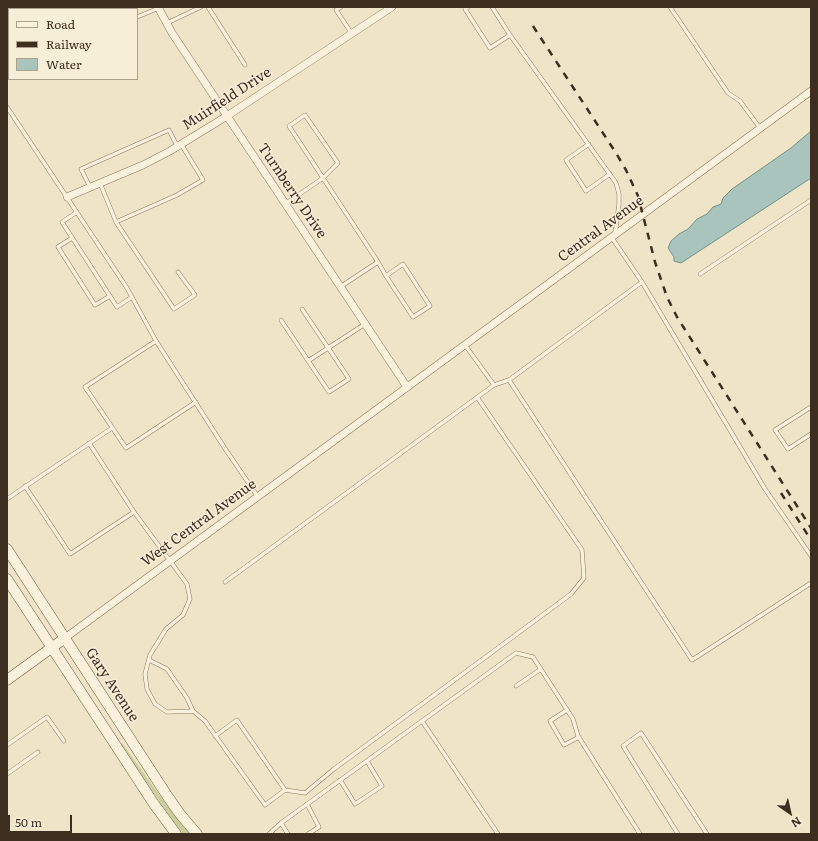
<!DOCTYPE html>
<style>
body{margin:0}
#map{position:relative;width:818px;height:841px;overflow:hidden;background:#f0e4c8;font-family:Literata,serif}
canvas{display:block}
.frame{position:absolute;inset:0;border:8px solid #3d2e20;pointer-events:none}
.legend{position:absolute;left:8px;top:8px;width:130px;height:72px;box-sizing:border-box;background:#f7eed8;border:1px solid #ada18e;margin:0;padding:5px 7px;list-style:none;font-size:12px;color:#3d2e20}
.legend li{display:flex;align-items:center;gap:8px;height:20px}
.legend b{width:20px;border:1px solid #ada18e}
.north{position:absolute;left:770px;top:793px;width:40px;height:40px;-webkit-text-stroke:3px #f7eed8;paint-order:stroke;rotate:146deg;font-size:11px;font-weight:700;line-height:16px;text-align:center;color:#3d2e20}
.north::after{content:'';display:block;margin:auto;width:14px;height:18px;background:#3d2e20;clip-path:polygon(50% 0,100% 100%,50% 72%,0 100%)}
.scale{position:absolute;left:8px;top:815px;width:64px;height:18px;box-sizing:border-box;border:2px solid #3d2e20;border-top:0;padding-left:5px;font-size:12px;line-height:14px;white-space:nowrap;color:#3d2e20;-webkit-text-stroke:3px #f7eed8;paint-order:stroke}
</style>
<div id="map">
<canvas width="818" height="841"></canvas>
<div class="frame"></div>
<ul class="legend">
<li><b style="height:5px;background:#faf1dc"></b>Road</li>
<li><b style="height:5px;background:#3d2e20"></b>Railway</li>
<li><b style="height:11px;background:#a9c4bc"></b>Water</li>
</ul>
<div class="north">N</div>
<div class="scale">50 m</div>
</div>
<script>
const context = document.querySelector('canvas').getContext('2d');
context.lineJoin = 'round';
function fillPath(path, color) { context.fillStyle = color; context.fill(path, 'evenodd'); }
const toPath = rows => new Path2D(rows.map(r => 'M' + r).join(''));
function stroke(path, color, width, dash) { context.strokeStyle = color; context.lineWidth = width; context.lineCap = dash ? 'butt' : 'round'; context.setLineDash(dash || []); context.stroke(path); }
function write(font, color, halo, rows, align = 'center') {
  context.font = font + ' Literata,serif'; context.lineWidth = 3; context.setLineDash([]); context.textBaseline = 'middle'; context.strokeStyle = halo; context.fillStyle = color; for (const [text, x, y, turn = 0] of rows) {
    context.save(); context.translate(x, y); context.rotate((+turn || 0) * Math.PI / 180); context.textAlign = isNaN(turn) ? turn : align; if (halo) context.strokeText(text, 0, 0); context.fillText(text, 0, 0); context.restore();
  }
}
const green = toPath([
 [122,743,168,807,190,834,183,834,170,817,121,744]
]);
const water = toPath([
 [7,7,75,7,69,9,9,9,9,24,7,24,7,7],
 [811,131,811,178,681,263,674,261,674,257,668,248,671,241,679,234,688,229,697,219,707,214,713,207,721,204,723,198,732,189,791,148,811,131]
]);
const lane = toPath([
 [208,7,245,65],
 [341,7,336,10,352,34],
 [468,7,465,9,490,48,510,35],
 [492,7,510,35,616,183,619,194,619,204,615,234],
 [670,7,728,93,740,101,760,128],
 [137,17,159,8],
 [167,23,201,7],
 [7,60,9,61],
 [7,107,127,288,156,341,224,447,258,497],
 [305,115,338,163,323,178,289,126,305,115],
 [589,144,566,160,586,191,610,174],
 [100,183,116,222,177,195,203,180,181,144],
 [90,187,81,169,169,130,177,146],
 [285,204,323,178,378,262],
 [77,212,62,222,117,307,132,297],
 [116,222,174,309,195,295,178,272],
 [72,238,58,247,95,305,110,296],
 [700,274,811,200],
 [642,282,765,489,811,556],
 [340,287,378,262,386,276,413,317,430,306,403,264,386,276],
 [281,320,329,392,349,379,302,309],
 [156,341,85,387,126,448,196,402],
 [465,345,494,385,509,380,642,282,612,238],
 [308,361,365,324],
 [509,380,692,660,811,583],
 [811,407,775,430,788,449,811,434],
 [25,486,70,554,134,512,89,443],
 [7,499,112,428],
 [134,512,187,584,190,599,183,615,166,629,150,655,145,674,147,689,155,704,167,712,193,711,205,721,265,805,285,790,237,720,215,736],
 [225,582,494,385],
 [149,660,167,669,187,698,193,711],
 [516,686,541,669],
 [567,710,550,721,564,745,579,737],
 [422,721,498,834],
 [7,745,47,717,64,741],
 [7,774,38,752],
 [340,780,355,804,382,786,367,761],
 [285,790,305,793,334,769,571,594,584,578,582,550,477,397],
 [307,804,319,827,308,834],
 [281,823,288,834],
 [269,834,281,823,516,653,533,657,573,719,578,736,640,834],
 [678,834,623,746,641,733,707,834]
]);
const street = toPath([
 [158,7,172,33,407,387],
 [67,197,143,165,170,151,227,116,392,7],
 [65,638,811,91]
]);
const secondary = toPath([
 [7,549,168,797,180,814,197,834],
 [7,579,154,804,176,834],
 [7,680,65,638]
]);
const rail = toPath([
 [533,26,616,153,626,170,638,196,655,262,667,297,677,317,811,528],
 [781,493,811,540]
]);
const streetNames = [
 ["Muirfield Drive",227,99,-33],
 ["Turnberry Drive",292,191,56],
 ["Central Avenue",601,229,-36],
 ["West Central Avenue",199,523,-36],
 ["Gary Avenue",112,685,57]
];
fillPath(green, '#c9cf9b');
fillPath(water, '#a9c4bc');
stroke(water, '#6f938a', 1);
stroke(lane, '#8d765c', 4.5);
stroke(street, '#8d765c', 8);
stroke(secondary, '#6f573f', 11);
stroke(lane, '#faf1dc', 3.5);
stroke(street, '#faf1dc', 7);
stroke(secondary, '#faf1dc', 10);
stroke(rail, '#3d2e20', 2.5, [7, 7]);
write('14px', '#3d2e20', '#f7eed8', streetNames);
</script>
